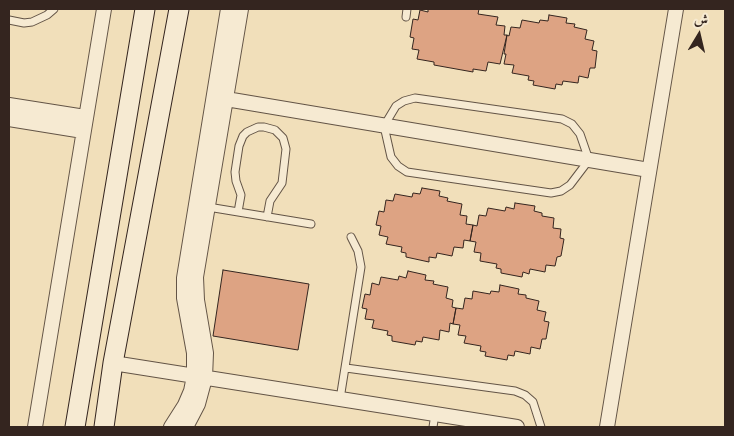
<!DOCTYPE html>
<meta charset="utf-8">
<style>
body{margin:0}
#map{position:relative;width:734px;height:436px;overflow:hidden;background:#f1dfba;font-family:"IM FELL English",Amiri,serif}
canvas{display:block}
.frame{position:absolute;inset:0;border:10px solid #34251f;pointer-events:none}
.north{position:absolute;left:674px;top:10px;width:50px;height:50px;-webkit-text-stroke:4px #f6ead2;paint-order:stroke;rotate:9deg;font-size:14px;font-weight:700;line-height:20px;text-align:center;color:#34251f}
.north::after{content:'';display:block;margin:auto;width:18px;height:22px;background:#34251f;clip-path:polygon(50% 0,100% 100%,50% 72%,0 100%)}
</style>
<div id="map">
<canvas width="734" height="436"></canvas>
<div class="frame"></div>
<div class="north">ش</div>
</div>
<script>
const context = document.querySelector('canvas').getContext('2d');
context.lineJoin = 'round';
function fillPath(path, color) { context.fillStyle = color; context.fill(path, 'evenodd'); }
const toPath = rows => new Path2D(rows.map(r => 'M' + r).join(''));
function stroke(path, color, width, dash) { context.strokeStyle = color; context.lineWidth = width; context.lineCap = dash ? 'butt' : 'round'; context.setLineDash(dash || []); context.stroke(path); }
const building = toPath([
 [428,9,479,9,478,14,498,17,496,25,505,26,504,35,507,35,500,64,488,62,486,71,473,69,473,72,434,65,434,62,417,59,419,50,412,49,414,38,410,37,413,19,418,20,420,10,428,12,428,9],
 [549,15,567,18,566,23,575,24,574,27,587,30,585,39,594,41,592,50,597,51,595,68,590,68,588,78,579,76,578,83,563,81,562,85,556,84,555,89,533,85,534,81,528,80,529,76,512,73,514,65,504,64,506,54,504,54,507,35,509,36,511,27,520,28,522,20,539,23,540,20,548,21,549,15],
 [422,188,440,191,439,196,448,198,447,201,462,204,460,215,467,216,466,224,473,225,470,241,464,240,463,248,454,247,452,256,437,253,436,258,429,257,429,262,406,257,406,253,401,252,402,247,386,244,388,237,379,235,381,226,376,225,379,211,384,212,386,200,393,201,395,194,412,197,413,193,420,194,422,188],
 [515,203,535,206,534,211,542,213,542,216,554,218,553,228,561,229,560,238,564,239,561,256,557,257,555,266,546,265,545,272,530,269,529,274,523,272,522,277,501,273,501,269,496,268,497,264,480,261,481,253,474,252,476,242,470,241,473,225,477,226,479,215,486,216,488,208,505,211,506,207,514,209,515,203],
 [223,270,309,284,298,350,213,336,223,270],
 [408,271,426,275,425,280,434,281,433,284,448,287,446,298,453,300,452,307,456,308,453,324,450,323,449,332,440,330,439,340,423,337,422,342,416,341,415,345,392,341,392,336,387,335,388,331,372,328,374,320,365,319,367,309,362,308,365,294,370,295,372,283,379,285,381,277,398,280,399,276,406,278,408,271],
 [500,285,519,289,518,294,526,295,526,298,539,301,537,310,546,312,544,321,549,322,546,339,542,339,540,349,531,347,530,354,515,351,514,356,508,355,507,360,485,356,486,352,480,351,481,346,464,343,466,336,458,335,460,325,453,324,456,308,463,309,465,298,472,299,473,291,490,294,491,291,499,292,500,285]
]);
const lane = toPath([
 [406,17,407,9],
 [9,20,24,23,32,22,47,15,54,9],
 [415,98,562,119,572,124,580,134,589,160,570,185,561,191,551,193,407,172,398,166,391,157,384,126,396,106,404,101,415,98],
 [208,207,311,224],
 [238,212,241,195,236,181,235,172,239,146,243,136,247,132,258,127,264,127,275,130,283,138,286,149,282,183,270,201,267,217],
 [346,368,515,391,525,395,533,402,541,427],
 [340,399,361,267,358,251,351,237],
 [433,427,435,414]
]);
const street = toPath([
 [226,99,649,170],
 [9,105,85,117],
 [9,119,83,131],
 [113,363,517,427],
 [35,427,104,9],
 [171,427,185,405,191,391,194,376,194,353,184,298,184,278,228,9],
 [186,427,198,404,205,378,206,353,197,300,196,277,241,9],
 [607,427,676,9]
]);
const secondary = toPath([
 [75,427,145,9],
 [104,427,113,363,179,9]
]);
fillPath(building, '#dda383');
stroke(building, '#34251f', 1);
stroke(lane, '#635446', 9);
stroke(street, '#635446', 16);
stroke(secondary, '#34251f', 21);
stroke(lane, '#f6ead2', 7);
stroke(street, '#f6ead2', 14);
stroke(secondary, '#f6ead2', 19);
</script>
